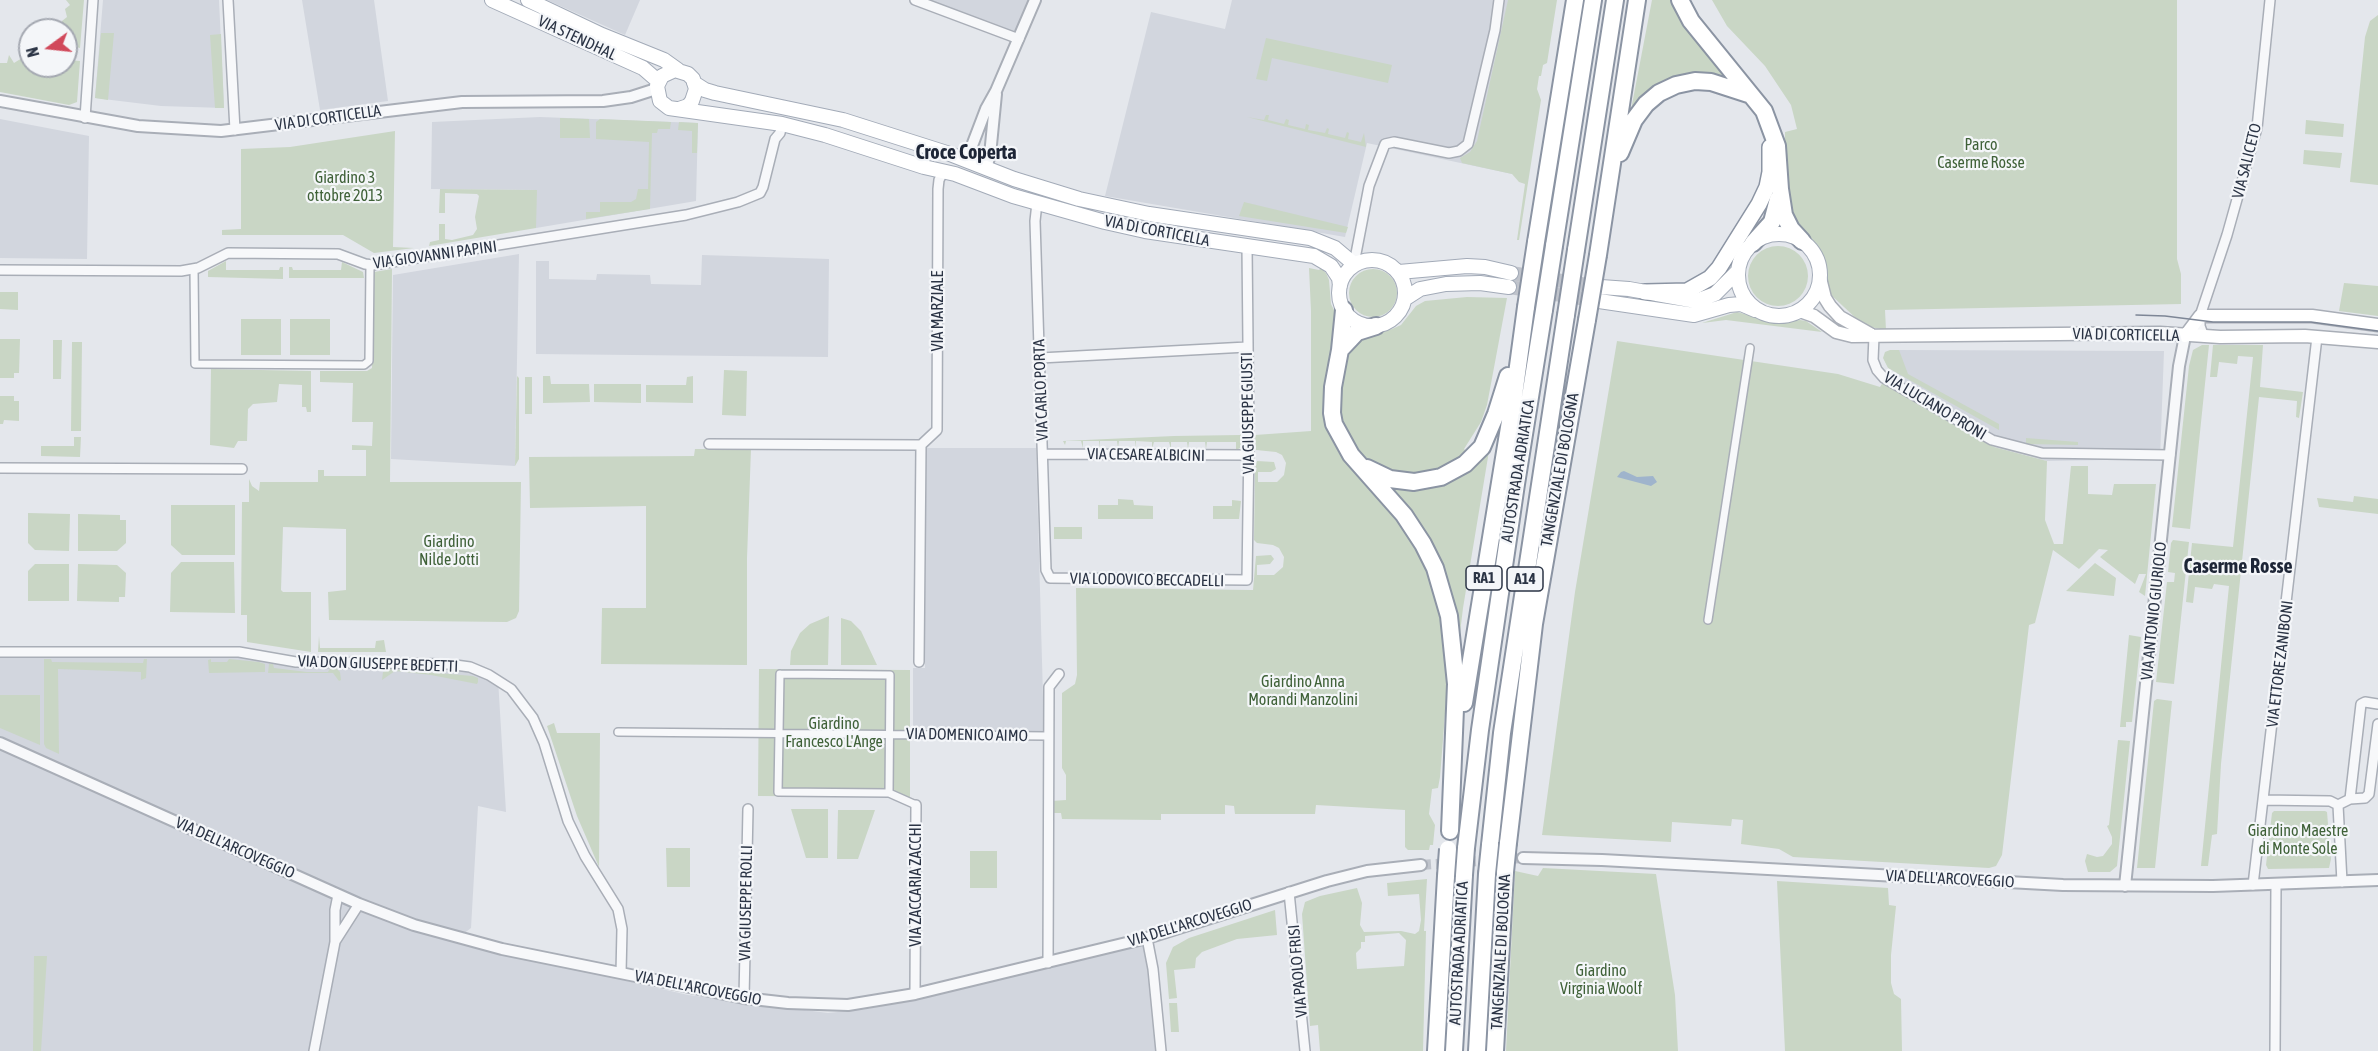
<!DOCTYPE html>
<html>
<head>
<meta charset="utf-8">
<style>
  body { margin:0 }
  #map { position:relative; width:2378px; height:1051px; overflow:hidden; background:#e4e7ec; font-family:"Asap Condensed",sans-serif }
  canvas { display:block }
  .north { position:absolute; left:18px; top:18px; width:60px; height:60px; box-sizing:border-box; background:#f4f6f9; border:2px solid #a4a8b1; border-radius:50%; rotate:255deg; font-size:16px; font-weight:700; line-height:24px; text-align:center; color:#2b3445 }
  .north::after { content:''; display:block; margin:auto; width:21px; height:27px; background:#d1495b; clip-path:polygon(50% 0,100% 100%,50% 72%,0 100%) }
</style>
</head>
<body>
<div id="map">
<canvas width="2378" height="1051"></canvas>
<div class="north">N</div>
</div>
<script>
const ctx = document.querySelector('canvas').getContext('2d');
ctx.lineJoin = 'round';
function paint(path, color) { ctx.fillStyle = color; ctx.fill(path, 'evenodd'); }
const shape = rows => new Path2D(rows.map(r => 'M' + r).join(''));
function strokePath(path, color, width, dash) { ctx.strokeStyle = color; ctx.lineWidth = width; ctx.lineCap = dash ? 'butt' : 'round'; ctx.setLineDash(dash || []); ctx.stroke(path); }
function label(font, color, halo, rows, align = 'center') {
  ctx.font = font + ' "Asap Condensed",sans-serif'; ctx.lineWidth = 4.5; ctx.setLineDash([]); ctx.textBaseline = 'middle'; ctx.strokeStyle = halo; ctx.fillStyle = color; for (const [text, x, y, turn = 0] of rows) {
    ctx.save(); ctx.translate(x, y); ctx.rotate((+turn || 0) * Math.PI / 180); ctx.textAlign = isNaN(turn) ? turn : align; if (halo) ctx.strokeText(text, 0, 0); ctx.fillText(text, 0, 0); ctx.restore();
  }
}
const built = shape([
  [103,0,219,0,224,108,161,106,95,98],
  [302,0,374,0,388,101,320,110],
  [547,0,640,0,625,35],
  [917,0,1030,0,1016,36],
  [1232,0,1539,0,1512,174,1367,143,1345,237,1105,196,1151,12,1225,29],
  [540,117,698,123,696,201,536,228,536,190,431,189,432,122],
  [0,119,89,136,87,259,0,258],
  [519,254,515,466,391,459,393,275],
  [702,255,829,259,828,357,536,354,536,261,549,261,549,279,596,280,597,274,650,275,651,284,701,285],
  [1899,350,2164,351,2160,459,2047,461,1994,447,1883,382,1897,374],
  [925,448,1036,448,1044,732,913,729,913,668,925,668],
  [0,652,231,652,296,662,437,663,498,679,506,812,478,806,471,928,454,941,688,995,828,1013,866,1009,922,998,1147,938,1161,1051,0,1051]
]);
const green = shape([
  [66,0,84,0,80,48,66,45,66,30,63,30,65,29,62,24,62,21,67,17,65,9,70,5],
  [1508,0,1557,0,1547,63,1543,65,1541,76,1539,76,1537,89,1541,100,1519,240,1517,240,1525,184,1519,182,1512,174,1462,163,1460,158,1470,152,1477,141],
  [1652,0,1675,0,1732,79,1702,78,1630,115],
  [1712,0,2177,0,2177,259,2181,274,2181,304,1885,310,1886,330,1870,327,1859,321,1830,294,1819,251,1811,240,1792,224,1785,186,1785,132,1797,129,1791,105,1765,66,1727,26],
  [2378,15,2378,185,2350,182,2365,37,2370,21],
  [101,33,114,33,108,100,95,98],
  [221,34,224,108,215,108,210,35],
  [1266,38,1392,65,1388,83,1272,58,1267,81,1256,79],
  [30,53,30,66,66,66,69,60,80,61,77,102,69,105,0,92,0,63,7,63,9,55,14,63],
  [1266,115,1269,115,1268,120,1284,124,1286,119,1289,120,1288,125,1305,129,1306,124,1309,125,1308,130,1325,133,1327,128,1329,129,1328,134,1345,138,1347,132,1349,133,1348,139,1361,142,1364,133,1366,147,1247,117,1264,120],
  [560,118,589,119,590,138,560,138],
  [600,119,671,122,670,129,658,129,657,133,652,133,650,209,586,219,586,212,600,212,600,202,631,202,636,199,638,189,648,189,649,142,596,139,596,122],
  [2306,120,2344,124,2343,137,2305,134],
  [679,122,698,123,697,153,692,153,692,131,678,130],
  [395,131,393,247,414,248,374,253,343,235,222,235,222,230,241,229,241,149,290,147],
  [2304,150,2342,153,2340,168,2303,164],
  [440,189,537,190,536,228,429,246,430,242,439,240,439,224,445,224,445,239,452,240,473,235,477,229,475,217,479,196,477,194,445,193,445,213,439,213],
  [1244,202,1348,227,1346,233,1239,216],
  '1748 276a30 30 0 1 1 60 0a30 30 0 1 1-60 0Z',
  [226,261,226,270,279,270,280,267,283,267,283,279,208,277,208,271],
  [342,262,363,272,364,278,289,278,289,267,292,267,293,270,341,270],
  [1309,268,1319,270,1321,268,1326,273,1329,280,1331,304,1336,314,1324,404,1331,438,1339,453,1392,511,1423,557,1442,613,1447,689,1440,777,1438,788,1432,789,1429,814,1435,825,1433,845,1430,845,1429,850,1408,850,1405,847,1405,810,1316,805,1315,814,1235,814,1234,806,1225,805,1225,814,1161,814,1161,820,1062,819,1061,813,1051,813,1051,801,1066,800,1066,775,1062,768,1062,693,1075,684,1077,675,1076,588,1253,590,1256,556,1271,555,1274,559,1270,564,1257,565,1257,575,1274,575,1283,567,1284,557,1279,548,1273,545,1257,543,1254,540,1255,470,1257,469,1255,466,1257,461,1274,462,1276,469,1271,472,1258,472,1258,482,1277,482,1284,475,1286,463,1282,455,1276,452,1256,450,1255,435,1311,431,1311,311],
  [392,269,390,482,521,482,519,611,516,618,507,622,329,620,328,592,346,590,346,529,283,527,281,590,283,592,311,592,311,652,247,642,247,615,241,615,242,502,249,502,249,479,252,486,259,491,260,482,318,482,318,470,324,470,324,476,366,476,366,450,352,450,352,445,372,446,373,422,352,422,353,383,320,382,320,371,367,371,372,368,374,272],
  '1349 293a24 24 0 1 1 48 0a24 24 0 1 1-48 0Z',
  [2344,283,2378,286,2378,316,2339,311],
  [0,292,18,292,18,310,0,309],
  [1467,297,1507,298,1487,405,1481,422,1464,449,1466,451,1453,463,1428,474,1399,474,1369,461,1356,449,1343,425,1339,407,1342,380,1349,352,1366,334,1392,329,1401,325,1416,306,1425,301],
  [1737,312,1778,323,1800,320,1806,321,1822,332,1726,320,1702,323],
  [241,319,281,319,281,355,241,355],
  [290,319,330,319,330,355,290,355],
  [0,339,20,339,19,373,14,373,14,378,0,378],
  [53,340,62,340,61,379,53,379],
  [1617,341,1838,374,1880,387,1883,382,1994,447,2047,461,2045,520,2054,544,2063,544,2071,466,2088,466,2088,494,2112,495,2114,484,2156,484,2145,596,2139,592,2146,574,2139,574,2135,584,2100,557,2108,550,2099,549,2079,569,2053,550,2035,623,2029,625,2002,855,1996,866,1989,868,1793,857,1779,849,1741,844,1743,820,1732,819,1731,826,1672,822,1671,842,1542,835,1575,592],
  [72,342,82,342,81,431,71,431],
  [2202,345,2209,345,2190,529,2172,527,2189,366,2193,350],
  [2213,345,2263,345,2260,387,2303,392,2299,418,2296,417,2297,401,2259,397,2221,764,2217,834,2212,835,2208,866,2201,866,2229,586,2214,584,2212,589,2195,587,2193,603,2186,602,2192,543,2233,547,2253,357,2238,356,2237,364,2219,362,2217,377,2210,377],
  [1890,350,1899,350,1908,374,1999,424,1999,430,1888,368,1883,358,1885,352],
  [211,369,311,371,311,412,307,412,306,407,302,407,302,385,279,384,277,402,253,404,248,409,247,441,238,441,234,448,210,445],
  [724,370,747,371,746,416,722,415],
  [517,376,519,378,519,459,515,466],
  [543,376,550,376,551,384,589,384,590,402,543,403],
  [693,376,693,403,646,402,646,385,686,385,687,377],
  [525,377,532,377,532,414,525,414],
  [594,384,641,384,641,403,594,402],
  [0,396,14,396,14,401,19,401,19,421,4,420,3,424,0,424],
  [1241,433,1243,435,1244,446,1236,450,1236,442,1207,442,1206,449,1205,442,1189,442,1188,449,1187,442,1171,442,1171,449,1169,442,1154,442,1152,449,1152,442,1136,441,1135,448,1135,441,1119,441,1118,448,1117,441,1100,441,1100,448,1099,441,1083,441,1083,448,1081,441,1066,441,1065,445,1063,441,1174,436,1240,435],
  [74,437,81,437,80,457,41,456,41,446,74,446],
  [2026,438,2078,442,2078,445,2026,444],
  [695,449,751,449,747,558,747,665,601,664,602,608,646,608,646,506,530,508,529,457,694,456],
  [1489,451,1463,608,1460,633,1457,632,1387,483,1396,485],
  [2354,496,2378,499,2378,514,2319,507,2317,498,2353,502],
  [1118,499,1133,500,1134,505,1153,506,1153,519,1098,519,1098,505,1118,505],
  [1232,500,1241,501,1239,519,1213,519,1213,506,1232,506],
  [171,505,235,505,235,555,182,555,171,545],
  [28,513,70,514,69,551,35,550,28,543],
  [78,514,120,515,120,520,126,520,126,543,117,551,78,551],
  [1054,527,1082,527,1082,539,1054,539],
  [2173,540,2189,542,2174,684,2156,682,2167,582,2174,582,2175,573,2168,572,2171,543],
  [181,562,234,562,235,613,170,612,171,573],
  [2095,563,2116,578,2114,596,2066,591],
  [35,564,69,564,69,601,28,601,28,571],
  [78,564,117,565,126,573,125,597,119,597,119,602,77,601],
  [829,616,828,665,790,665,791,651,800,633,810,624],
  [841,618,851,621,861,631,877,665,841,665],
  [2129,635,2141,637,2132,722,2126,722,2126,727,2120,727],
  [319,636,320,648,375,648,376,641,384,640,386,652,318,652],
  [44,659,51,659,52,662,143,663,144,659,147,659,146,678,141,680,141,672,58,669,59,754,46,748,44,744],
  [211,659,211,662,227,662,229,659,259,662,265,664,265,672,209,673,208,660],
  [269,664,273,664,274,668,307,672,328,672,330,668,336,668,340,672,341,680,339,681,333,673,268,673],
  [391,669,473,676,478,678,478,682,477,684,431,675,395,671,382,680,383,672],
  [759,669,910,670,910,797,758,796],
  [0,695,40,695,40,745,0,728],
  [2157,699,2172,701,2155,868,2137,868,2154,701],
  [554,723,557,733,600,733,599,867,577,816,547,726],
  [2118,740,2130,741,2117,866,2110,872,2088,872,2085,861,2087,854,2097,857,2103,856,2112,844,2112,837,2107,826,2109,825],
  [791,809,828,809,828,858,806,858],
  [838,810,875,810,858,859,837,859],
  [2274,811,2325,811,2327,812,2331,859,2329,868,2268,869,2266,865,2272,813],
  [666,848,690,848,690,887,667,887],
  [970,851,997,851,997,888,970,888],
  [1543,868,1656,874,1675,995,1678,1051,1506,1051,1515,871,1538,876],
  [1427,879,1424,931,1426,931,1423,1051,1320,1051,1318,1025,1310,1026,1302,914,1305,902,1320,896,1357,888,1362,903,1360,925,1364,932,1401,931,1415,934,1419,931,1421,920,1419,894,1388,896,1387,883],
  [1399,933,1406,940,1404,966,1357,969,1356,953,1361,948,1361,942,1365,942,1365,936],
  [1777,881,1888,888,1889,905,1896,906,1891,955,1891,983,1894,994,1901,999,1902,1051,1785,1051],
  [1275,910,1277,935,1237,939,1202,952,1196,958,1195,968,1174,970,1177,998,1169,999,1166,963,1173,947,1189,938],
  [34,956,47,956,41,1051,33,1051],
  [1169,1003,1177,1003,1179,1032,1171,1032]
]);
const water = shape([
  [1624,471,1637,477,1653,476,1657,482,1651,486,1617,477,1621,472]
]);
const tertiaryTunnel = shape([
  [1421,865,1523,858]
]);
const primaryTunnel = shape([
  [1511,273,1601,287],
  [1509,287,1599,301]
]);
const pedestrian = shape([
  [194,269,195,364,364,365,369,361,370,265],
  [1708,620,1750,348],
  [780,674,890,675,889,793,778,792,780,674],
  [618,732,1047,736],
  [889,793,916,805]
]);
const minor = shape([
  [228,0,235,130],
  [915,0,1019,39],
  [85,118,93,0],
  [1037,203,1035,221,1046,570,1050,578,1247,580,1249,441,1247,247],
  [1354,264,1369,186,1385,144,1394,142,1449,153,1459,151,1468,144,1495,30,1499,0],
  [0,270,181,271,198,268,228,253,338,254,365,264,373,265,686,215,738,202,760,193,763,187,775,139,780,133,782,124],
  [1874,336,1873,360,1877,370,1884,378,1992,440,2042,453,2170,455],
  [2204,337,2200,326,2200,316,2227,235,2257,128,2270,0],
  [1040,358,1247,347],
  [709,444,921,445,937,430,938,189,939,180,943,172],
  [1044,454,1249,455],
  [0,468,242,469],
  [0,652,239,652,296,662,448,664,470,667,489,675,511,689,533,718,544,743,568,821,585,856,618,909,622,929,621,973],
  [919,662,921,445],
  [2350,799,2361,704,2365,702,2378,704],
  [2263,800,2330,801,2338,805],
  [2338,805,2350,799,2365,798,2369,794,2378,724],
  [2338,805,2342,882],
  [2253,885,2317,337],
  [1289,892,1305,1051],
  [1147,938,1153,969,1161,1051],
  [336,940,359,904],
  [1048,963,1049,687,1059,674],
  [915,994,916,805],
  [744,998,748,809],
  [314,1051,335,942,335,910,338,895],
  [2275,1051,2276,884]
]);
const tertiary = shape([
  [0,101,138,126,221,131,462,102,603,101,631,97,656,89],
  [962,158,970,151,986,109,996,91,1035,0],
  [986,168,990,155,996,94],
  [0,743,359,904,414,925,502,949,744,998,788,1003,848,1005,915,994,1147,938,1327,881,1367,871,1421,865],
  [1523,858,1602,860,2063,885,2213,886,2378,880],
  [2125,886,2179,366,2185,336]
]);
const secondary = shape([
  [1820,278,1825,298,1830,306,1840,317,1870,334],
  [1800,311,1814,316,1836,332,1852,336,2160,333,2220,337,2305,336,2378,342],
  [2185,336,2200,316,2312,316,2378,325]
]);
const primary = shape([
  [492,0,643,68,658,81],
  [528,0,602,35,664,60,678,70],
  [694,83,705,90,715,93,843,120,950,154,1014,179,1079,199,1149,214,1310,238,1335,248,1354,264],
  [679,109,688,106,692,101,696,89,693,79,688,74,675,70,662,76,657,86,660,101,669,108,782,124,825,135,924,167,955,174,1013,196,1105,222,1145,231,1314,256,1331,266,1339,278,1340,286],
  '1738 275a41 41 0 1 1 82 0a41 41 0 1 1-82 0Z',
  '1339 293a33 33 0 1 1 66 0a33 33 0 1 1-66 0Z',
  [1399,272,1467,266,1485,267,1511,273],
  [1601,287,1629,289,1696,301,1715,294,1738,271],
  [1406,298,1420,289,1446,284,1480,283,1509,287],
  [1599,301,1694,315,1729,305,1741,304,1755,310]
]);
const trunk = shape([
  [1645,292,1687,291,1710,278,1719,268,1759,204,1767,187,1770,172,1770,147]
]);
const motorway = shape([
  [1680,0,1691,21,1764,111,1777,146,1780,189,1784,215,1791,229,1802,241],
  [1620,153,1634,120,1646,104,1659,93,1676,85,1695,81,1711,82,1748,94],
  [1536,242,1575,0],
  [1753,243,1772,222,1778,199],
  [1554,246,1593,0],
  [1576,250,1615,0],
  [1598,255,1637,0],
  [1344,310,1340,350,1333,387,1332,413,1334,424,1351,455,1404,515,1423,544,1435,568,1449,616,1456,684,1450,831],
  [1340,350,1357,332,1376,326],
  [1367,468,1390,479,1414,482,1441,477,1465,464,1482,447,1496,414,1508,376],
  [1464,703,1513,403,1526,307],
  [1508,843,1534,624,1587,320],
  [1490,845,1502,733,1566,315],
  [1466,848,1480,730,1516,484,1544,310],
  [1436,1051,1446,876],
  [1454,1051,1464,875],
  [1477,1051,1487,874],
  [1495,1051,1505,872]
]);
const tram = shape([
  [2136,315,2165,316,2213,322,2311,322,2378,331]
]);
const motorwayBridge = shape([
  [1526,307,1536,242],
  [1544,310,1554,246],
  [1566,315,1576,250],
  [1587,320,1598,255],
  [1505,872,1508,843],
  [1487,874,1490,845],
  [1464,875,1466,848],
  [1446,876,1448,849]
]);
const shields = [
  [1484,578,36],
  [1525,579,36]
];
const shieldNames = [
  ["RA1",1484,578],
  ["A14",1525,579]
];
const streetNames = [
  ["VIA STENDHAL",577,38,25],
  ["VIA DI CORTICELLA",328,118,-8],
  ["VIA SALICETO",2247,161,-76],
  ["VIA DI CORTICELLA",1157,231,11],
  ["VIA GIOVANNI PAPINI",435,255,-8],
  ["VIA MARZIALE",938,311,-90],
  ["VIA DI CORTICELLA",2126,335,1],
  ["VIA CARLO PORTA",1041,390,-92],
  ["VIA LUCIANO PRONI",1935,406,31],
  ["VIA GIUSEPPE GIUSTI",1248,413,-91],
  ["VIA CESARE ALBICINI",1146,455,1],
  ["TANGENZIALE DI BOLOGNA",1560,470,-80],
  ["AUTOSTRADA ADRIATICA",1518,471,-81],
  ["VIA LODOVICO BECCADELLI",1147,580,1],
  ["VIA ANTONIO GIURIOLO",2154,611,-84],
  ["VIA DON GIUSEPPE BEDETTI",378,664,2],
  ["VIA ETTORE ZANIBONI",2280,664,-83],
  ["VIA DOMENICO AIMO",967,735,1],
  ["VIA DELL'ARCOVEGGIO",235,848,24],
  ["VIA DELL'ARCOVEGGIO",1950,879,3],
  ["VIA ZACCARIA ZACCHI",916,885,-90],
  ["VIA GIUSEPPE ROLLI",746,903,-89],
  ["VIA DELL'ARCOVEGGIO",1190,923,-17],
  ["TANGENZIALE DI BOLOGNA",1501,952,-87],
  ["AUTOSTRADA ADRIATICA",1459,953,-87],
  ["VIA PAOLO FRISI",1298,971,-95],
  ["VIA DELL'ARCOVEGGIO",698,988,11]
];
const parkNames = [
  ["Parco",1981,145],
  ["Caserme Rosse",1981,163],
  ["Giardino 3",345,178],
  ["ottobre 2013",345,196],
  ["Giardino",449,542],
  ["Nilde Jotti",449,560],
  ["Giardino Anna",1303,682],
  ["Morandi Manzolini",1303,700],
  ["Giardino",834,724],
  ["Francesco L'Ange",834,742],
  ["Giardino Maestre",2298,831],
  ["di Monte Sole",2298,849],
  ["Giardino",1601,971],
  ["Virginia Woolf",1601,989]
];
const quarterNames = [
  ["Croce Coperta",966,153],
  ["Caserme Rosse",2238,567]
];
paint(built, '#d2d6de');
paint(green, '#c9d6c5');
paint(water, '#9fb4cc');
strokePath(tertiaryTunnel, '#bfc3cb', 10, [10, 5]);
strokePath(primaryTunnel, '#bfc3cb', 14, [14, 7]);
strokePath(pedestrian, '#a9aeb7', 10);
strokePath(minor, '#a9aeb7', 12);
strokePath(tertiary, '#a9aeb7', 14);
strokePath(secondary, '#a9aeb7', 15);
strokePath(primary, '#a3abb8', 16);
strokePath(trunk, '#8b94a3', 18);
strokePath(motorway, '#8b94a3', 20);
strokePath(pedestrian, '#f7f8fa', 7);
strokePath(minor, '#f7f8fa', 9);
strokePath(tertiary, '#f7f8fa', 10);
strokePath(secondary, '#fff', 12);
strokePath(primary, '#fff', 14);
strokePath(trunk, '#fff', 15);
strokePath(motorway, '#fff', 16);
strokePath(tram, '#7d8696', 1.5);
strokePath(motorwayBridge, '#8b94a3', 20, []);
strokePath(motorwayBridge, '#fff', 16);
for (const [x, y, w] of shields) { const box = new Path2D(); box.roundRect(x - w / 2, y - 12, w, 24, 4.5); ctx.fillStyle = '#f4f6f9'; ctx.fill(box); strokePath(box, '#2b3445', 1.5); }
label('bold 15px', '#2b3445', null, shieldNames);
label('16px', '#2b3445', '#f4f6f9', streetNames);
label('16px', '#3f6138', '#f4f6f9', parkNames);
label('bold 20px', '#1d2536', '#f4f6f9', quarterNames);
</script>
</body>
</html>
